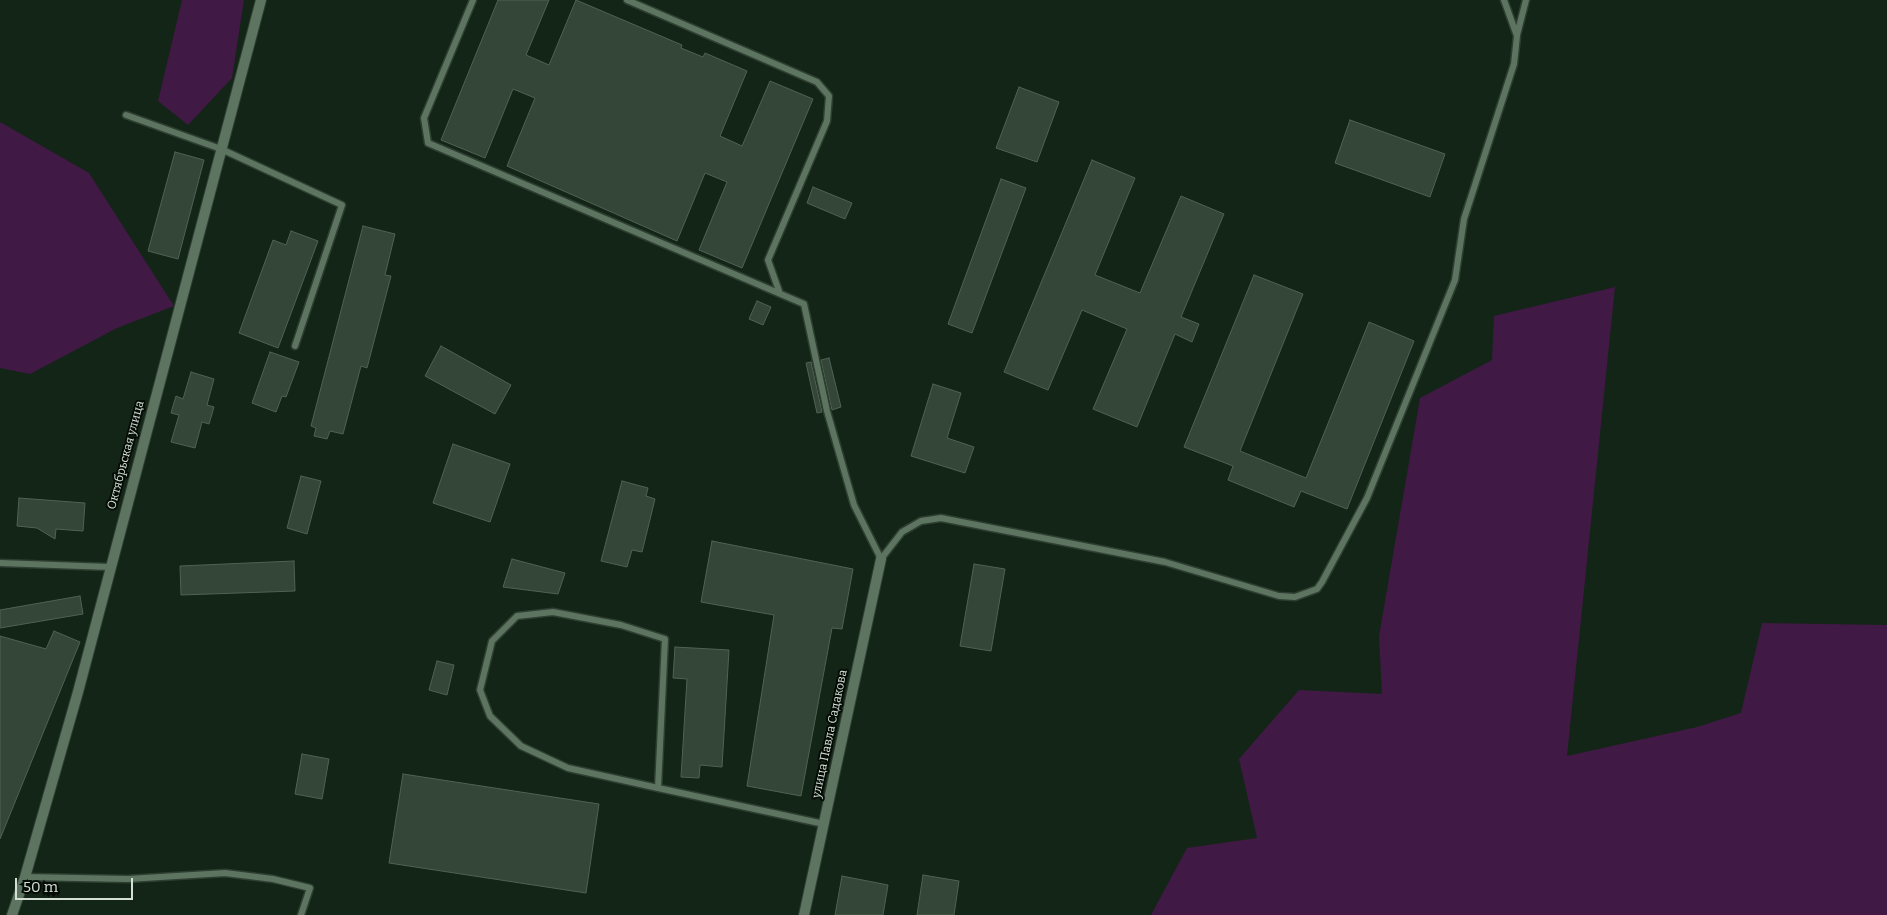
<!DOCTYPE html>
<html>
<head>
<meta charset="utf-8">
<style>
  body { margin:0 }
  #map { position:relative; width:1887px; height:915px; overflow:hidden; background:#132517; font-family:Bitter,serif }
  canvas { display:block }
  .scale { position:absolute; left:15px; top:878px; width:118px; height:22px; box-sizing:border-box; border:2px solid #d4e0d6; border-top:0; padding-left:6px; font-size:15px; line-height:18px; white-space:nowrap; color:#d4e0d6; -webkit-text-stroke:4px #050c06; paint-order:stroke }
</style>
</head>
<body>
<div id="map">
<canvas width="1887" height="915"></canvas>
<div class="scale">50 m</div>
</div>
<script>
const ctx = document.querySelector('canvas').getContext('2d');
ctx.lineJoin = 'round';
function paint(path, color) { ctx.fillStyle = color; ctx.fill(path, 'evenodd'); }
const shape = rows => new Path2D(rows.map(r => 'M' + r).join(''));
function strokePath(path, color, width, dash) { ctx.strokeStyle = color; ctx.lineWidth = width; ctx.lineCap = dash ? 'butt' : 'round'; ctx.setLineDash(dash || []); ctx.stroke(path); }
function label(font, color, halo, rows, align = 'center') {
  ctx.font = font + ' Bitter,serif'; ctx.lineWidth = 4; ctx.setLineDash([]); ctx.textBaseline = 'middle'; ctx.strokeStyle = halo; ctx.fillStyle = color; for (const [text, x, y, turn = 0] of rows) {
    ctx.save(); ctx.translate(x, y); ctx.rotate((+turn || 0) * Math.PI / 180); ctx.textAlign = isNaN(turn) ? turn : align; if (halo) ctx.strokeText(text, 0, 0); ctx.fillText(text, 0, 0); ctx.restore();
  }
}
const green = shape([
  [182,0,244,0,232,78,188,125,158,101],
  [0,122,89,173,174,306,117,328,30,374,0,368],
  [1615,287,1567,756,1697,727,1741,713,1762,623,1887,625,1887,915,1151,915,1187,848,1257,838,1239,759,1299,690,1382,694,1379,636,1420,398,1492,360,1494,316]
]);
const building = shape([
  [498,0,549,0,526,55,549,65,576,0,682,45,681,48,703,57,705,53,747,71,720,136,742,146,770,81,813,99,742,268,699,250,727,182,705,173,677,241,507,166,535,98,513,89,485,158,441,140,498,0],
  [1019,87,1059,102,1037,162,996,148,1019,87],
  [1350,120,1445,154,1430,197,1335,163,1350,120],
  [175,152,204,160,178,259,148,251,175,152],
  [1092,160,1135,178,1095,275,1140,293,1181,196,1224,214,1181,317,1199,324,1192,342,1175,334,1137,427,1093,409,1127,329,1082,310,1048,390,1004,372,1092,160],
  [1001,179,1026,188,972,333,948,324,1001,179],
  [813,187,852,203,845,219,807,203,813,187],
  [363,226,395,234,385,275,391,276,367,368,361,366,343,434,330,431,327,439,314,436,316,428,311,426,363,226],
  [291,231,318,241,278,348,239,333,273,240,286,245,291,231],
  [1254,275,1303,294,1240,451,1306,478,1369,322,1414,341,1347,509,1301,491,1294,507,1228,480,1233,466,1184,447,1254,275],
  [757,301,771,307,763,325,749,319,757,301],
  [441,346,511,385,495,414,425,376,441,346],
  [270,352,299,362,286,397,282,396,276,412,252,403,270,352],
  [829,358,841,407,832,410,821,360,829,358],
  [811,362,822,412,817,413,806,363,811,362],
  [191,372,214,379,207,405,214,407,209,424,202,422,195,448,171,442,179,415,171,413,176,396,183,399,191,372],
  [933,384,961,393,947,438,974,447,965,473,911,456,933,384],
  [453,444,510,464,490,522,433,503,453,444],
  [301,476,321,481,307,534,287,528,301,476],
  [622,481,648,488,646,496,655,499,642,552,632,550,627,567,601,561,622,481],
  [19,498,85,503,83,531,56,529,55,539,37,528,17,526,19,498],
  [712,541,853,569,842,629,832,628,801,796,747,786,774,615,701,602,712,541],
  [512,559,565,573,558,594,503,587,512,559],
  [294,561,295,591,181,595,180,566,294,561],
  [974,564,1005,569,991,651,960,646,974,564],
  [80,596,83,614,0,628,0,610,80,596],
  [54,631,80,642,0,839,0,636,46,649,54,631],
  [675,647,729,650,722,767,700,765,699,778,681,777,687,679,673,678,675,647],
  [437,661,454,665,447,695,429,690,437,661],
  [302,754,329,759,322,799,295,794,302,754],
  [403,774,599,804,586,893,389,863,403,774],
  [923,875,959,881,954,915,917,915,923,875],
  [842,876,888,885,883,915,835,915,842,876]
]);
const service = shape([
  [473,0,424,118,428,143,804,304,827,411,854,505,881,559,902,532,921,521,941,518,1165,562,1279,596,1295,597,1317,589,1322,582,1367,498,1455,280,1464,219,1514,64,1517,36,1504,0],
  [627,0,817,82,829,96,827,121,768,260,779,291],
  [1517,35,1526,0],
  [126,115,221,149,342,205,295,346],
  [0,563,109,567],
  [658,788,665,639,621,625,553,612,517,616,492,641,480,690,490,716,521,746,568,768,658,788,824,824],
  [25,877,128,879,225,873,273,879,310,888,301,915]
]);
const minor = shape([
  [12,915,25,877,78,692,261,0],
  [804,915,881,559]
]);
const streetNames = [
  ["Октябрьская улица",126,455,-75],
  ["улица Павла Садакова",830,734,-78]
];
paint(green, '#401945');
paint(building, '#334637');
strokePath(building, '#4f6353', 1);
strokePath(service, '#2e3f32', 9);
strokePath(minor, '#2e3f32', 12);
strokePath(service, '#5c7460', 6);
strokePath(minor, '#5c7460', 10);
label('12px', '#d4e0d6', '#050c06', streetNames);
</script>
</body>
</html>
